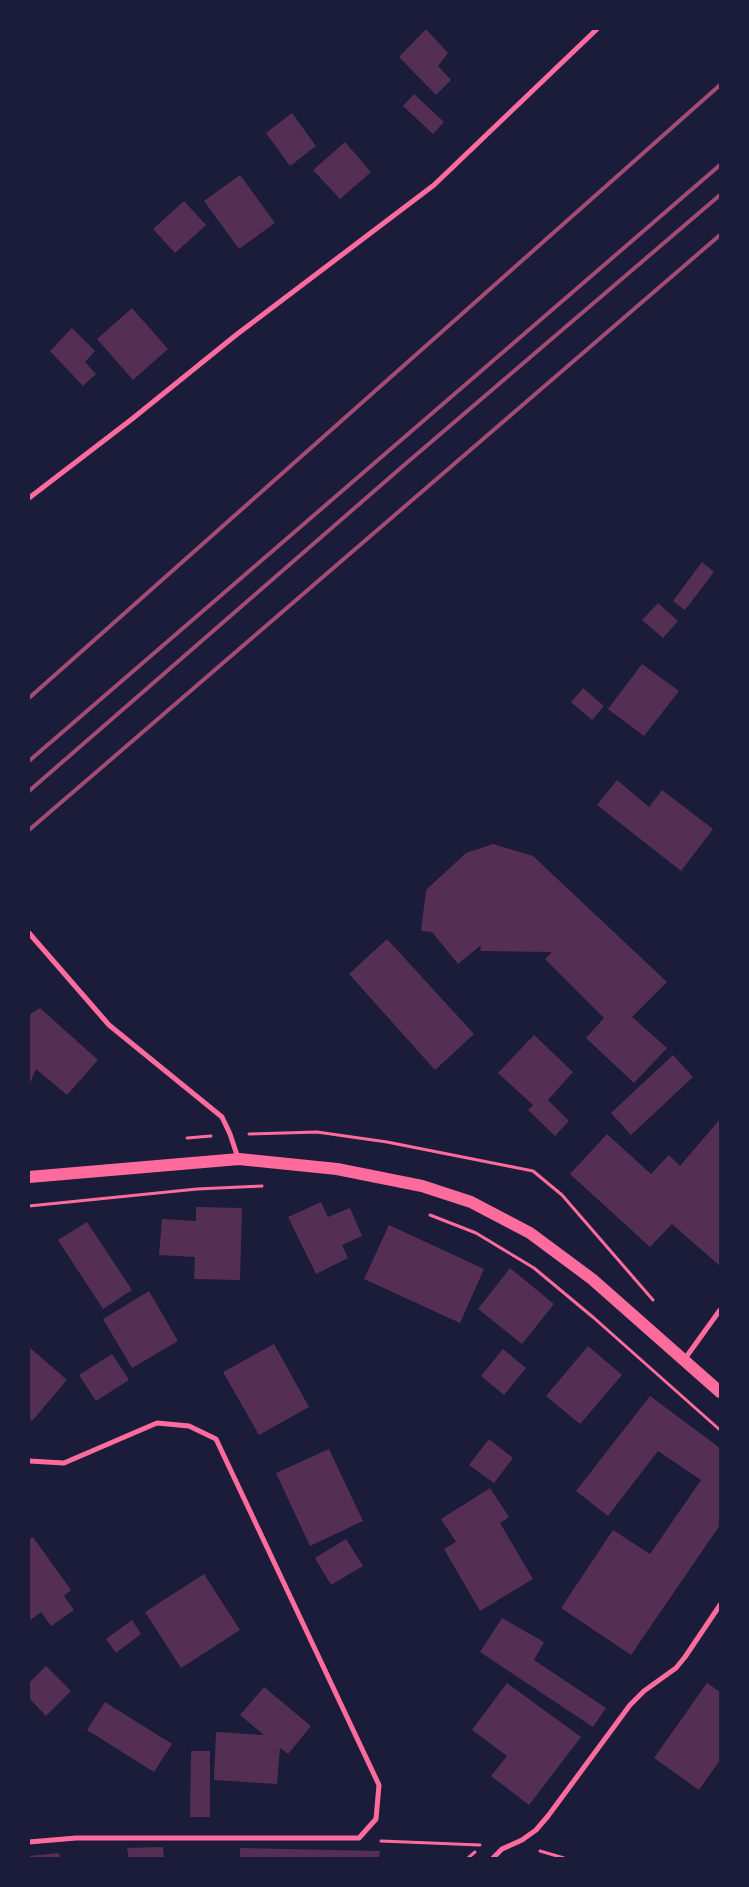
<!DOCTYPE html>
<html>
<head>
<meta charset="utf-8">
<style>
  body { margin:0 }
  #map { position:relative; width:749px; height:1887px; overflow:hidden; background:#1b1b3a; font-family:Signika,sans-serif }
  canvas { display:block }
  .frame { position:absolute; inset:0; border:30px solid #1b1b3a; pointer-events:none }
</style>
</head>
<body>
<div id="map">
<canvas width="749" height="1887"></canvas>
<div class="frame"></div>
</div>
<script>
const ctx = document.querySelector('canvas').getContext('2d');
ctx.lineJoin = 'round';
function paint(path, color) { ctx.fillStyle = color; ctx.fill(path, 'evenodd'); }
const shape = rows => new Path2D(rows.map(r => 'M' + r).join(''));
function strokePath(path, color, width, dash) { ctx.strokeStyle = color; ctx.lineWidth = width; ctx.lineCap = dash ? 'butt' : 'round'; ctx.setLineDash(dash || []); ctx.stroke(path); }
const building = shape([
  [426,29,448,53,438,66,451,80,436,95,399,57],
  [414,94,444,122,433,134,403,106],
  [292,113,316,146,290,166,266,133],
  [345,142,371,172,340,199,313,170],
  [240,175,275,223,239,249,204,201],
  [184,201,206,225,175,253,153,229],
  [132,308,168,349,133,380,97,339],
  [72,328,95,351,85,362,96,374,83,386,50,351],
  [702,562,714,572,685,610,673,601],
  [658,603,678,621,663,638,642,620],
  [642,664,679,691,644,736,608,709],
  [583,688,604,706,592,720,571,702],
  [617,780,649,807,662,790,713,829,681,871,597,805],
  [493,844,533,856,667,982,632,1017,667,1048,634,1083,586,1038,604,1018,545,959,552,952,480,951,481,945,458,964,432,932,421,931,426,890,466,853],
  [387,939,474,1034,435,1070,349,974],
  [40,1008,98,1060,67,1095,36,1069,29,1085,29,1015],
  [534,1035,573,1072,548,1100,569,1121,555,1136,528,1110,533,1105,498,1073],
  [673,1055,693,1077,631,1135,611,1113],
  [720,1119,720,1266,672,1224,650,1247,570,1174,607,1134,651,1174,669,1155,680,1166],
  [321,1202,328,1217,350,1208,362,1236,342,1245,348,1258,316,1274,288,1217],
  [196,1207,242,1208,240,1280,194,1279,195,1257,159,1255,162,1219,196,1221],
  [87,1222,132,1290,103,1309,58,1240],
  [389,1225,484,1269,460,1323,364,1279],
  [510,1268,554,1304,522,1344,478,1309],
  [149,1291,178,1341,132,1368,103,1319],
  [274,1344,309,1407,259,1435,223,1372],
  [588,1346,622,1375,580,1424,546,1396],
  [29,1347,67,1380,32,1421,29,1418],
  [503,1349,526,1368,504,1395,481,1376],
  [112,1354,129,1380,96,1401,79,1375],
  [650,1396,720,1448,720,1525,631,1655,561,1608,613,1530,650,1554,701,1480,658,1451,608,1516,576,1491],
  [489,1439,513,1458,494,1483,469,1465],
  [329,1449,363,1521,310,1546,276,1473],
  [490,1488,509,1517,500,1523,533,1579,480,1611,444,1549,456,1542,441,1519],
  [33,1537,71,1590,64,1596,74,1610,51,1626,41,1612,29,1621,29,1539],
  [346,1539,363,1566,331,1585,315,1558],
  [204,1574,240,1630,181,1668,145,1612],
  [502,1618,544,1642,534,1660,606,1708,593,1727,480,1652],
  [132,1620,141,1634,116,1653,106,1639],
  [46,1666,71,1691,46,1716,29,1698,29,1683],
  [507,1683,581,1737,529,1805,491,1776,507,1756,472,1730],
  [707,1683,720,1692,720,1760,699,1790,654,1758],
  [264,1687,311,1726,288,1754,280,1748,277,1784,214,1780,216,1732,264,1735,240,1715],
  [105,1702,172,1744,154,1772,87,1730],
  [191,1751,210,1751,210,1817,190,1817],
  [163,1847,164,1858,129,1858,127,1848],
  [240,1848,380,1851,379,1858,240,1858],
  [59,1853,60,1858,29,1858,29,1856]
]);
const path = shape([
  [249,1134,317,1132,387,1142,533,1171,562,1195,653,1300],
  [187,1138,211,1136],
  [29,1206,197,1189,262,1186],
  [430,1215,476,1233,534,1268,594,1318,720,1430],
  [381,1841,480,1845],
  [540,1851,564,1858],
  [468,1858,475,1852]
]);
const minor = shape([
  [29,498,132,419,236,335,434,185,597,29],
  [29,933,109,1025,222,1117,230,1134,238,1158],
  [684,1360,720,1310],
  [29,1461,64,1463,157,1423,189,1426,216,1439,379,1785,376,1819,359,1838,76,1838,29,1842],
  [493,1858,502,1849,522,1840,536,1830,548,1816,630,1705,644,1691,676,1668,685,1657,720,1605]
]);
const primary = shape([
  [29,1177,239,1159,337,1169,422,1186,471,1202,530,1233,592,1279,720,1392]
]);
const rail = shape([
  [29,698,720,85],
  [29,761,720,165],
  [29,791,403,466,720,195],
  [29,830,720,235]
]);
paint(building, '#542f53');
strokePath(path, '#ff6b9d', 3);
strokePath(minor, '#ff6b9d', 5);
strokePath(primary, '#ff6b9d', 12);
strokePath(rail, '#a44b75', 4);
</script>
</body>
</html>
